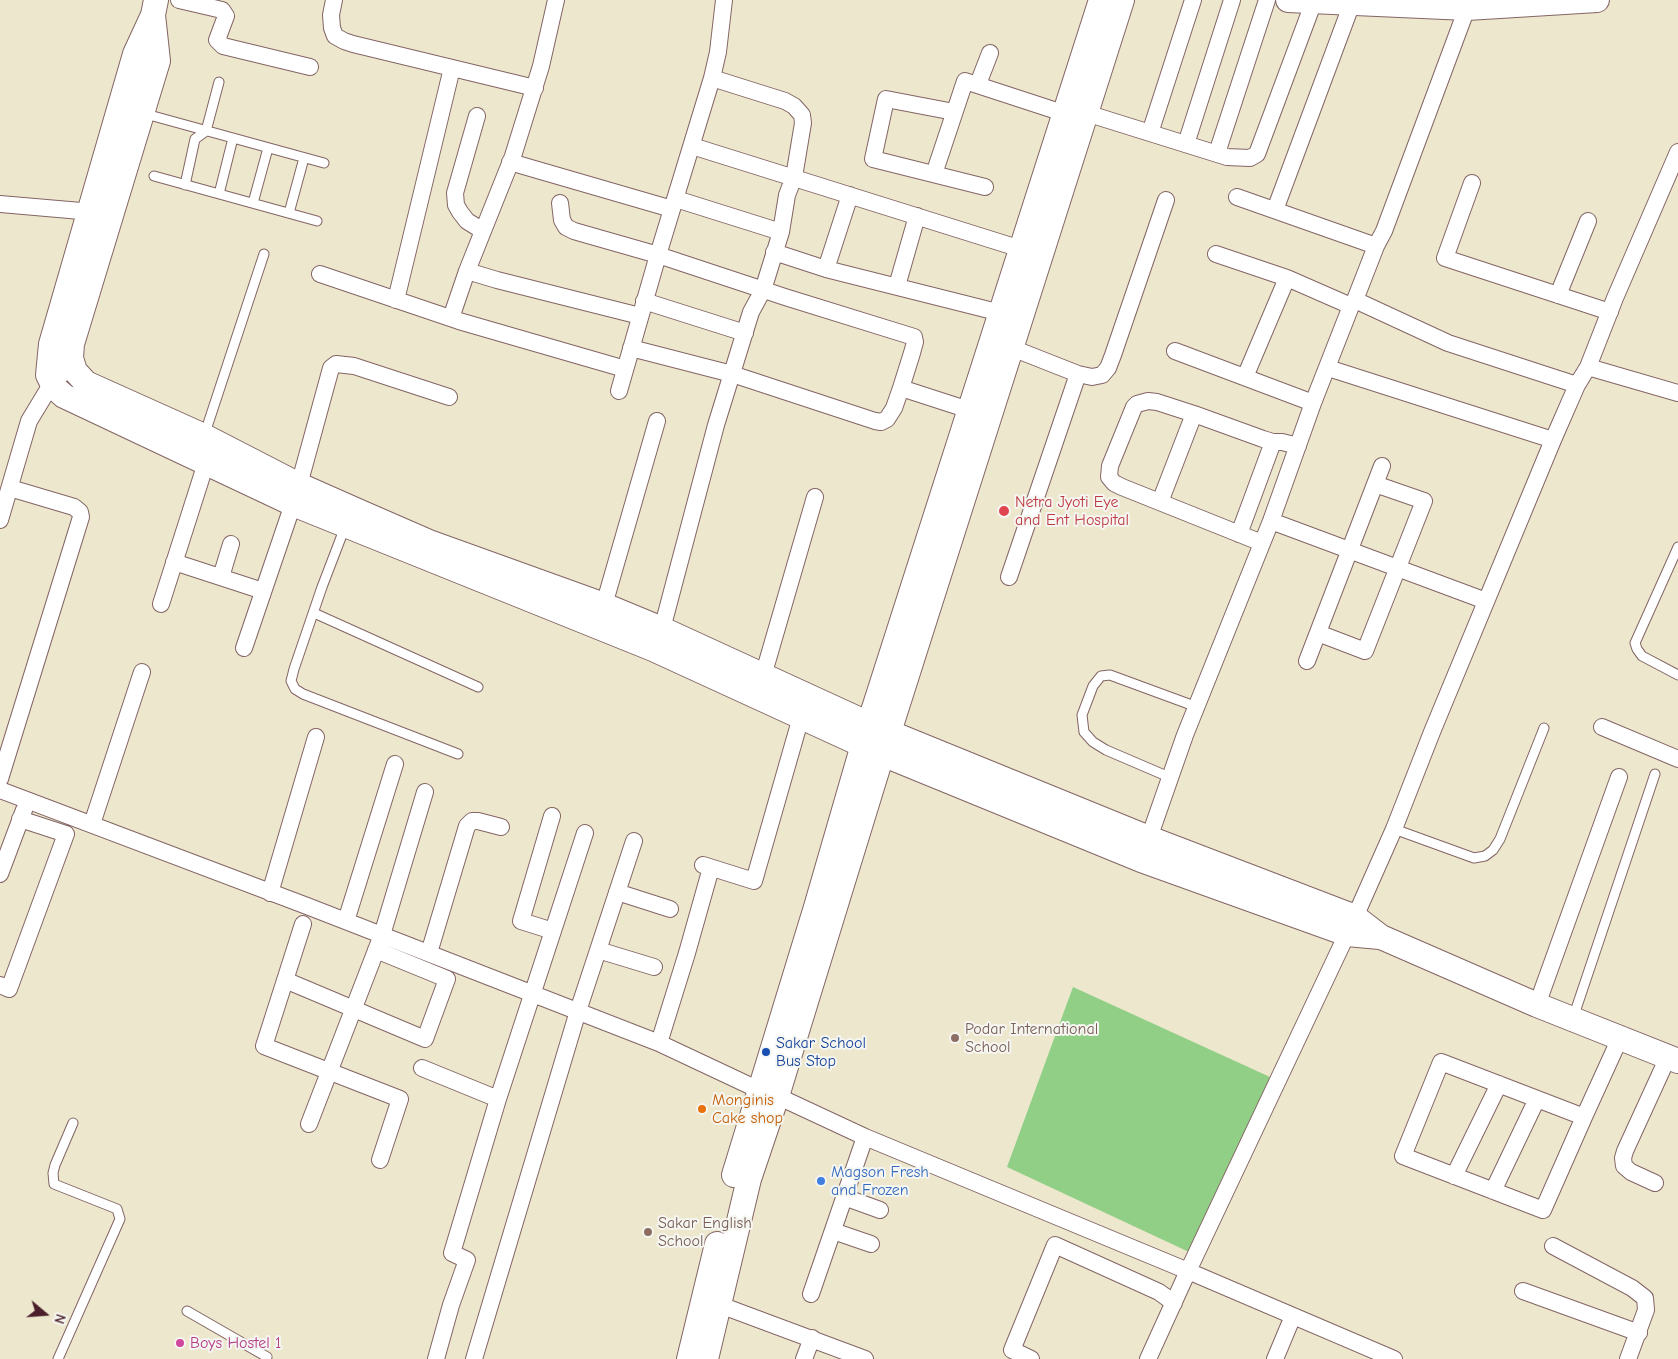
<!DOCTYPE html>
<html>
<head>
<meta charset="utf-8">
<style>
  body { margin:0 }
  #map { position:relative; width:1678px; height:1359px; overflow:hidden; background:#ede7ce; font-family:"Comic Neue",sans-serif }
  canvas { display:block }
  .north { position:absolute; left:20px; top:1289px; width:50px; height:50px; -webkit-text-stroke:4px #f6f6f2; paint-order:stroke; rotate:108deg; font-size:14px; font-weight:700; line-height:20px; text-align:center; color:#4a1f2b }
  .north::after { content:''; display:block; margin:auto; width:18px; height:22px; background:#4a1f2b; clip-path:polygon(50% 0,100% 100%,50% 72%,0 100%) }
</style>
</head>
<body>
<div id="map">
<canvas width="1678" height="1359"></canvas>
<div class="north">N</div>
</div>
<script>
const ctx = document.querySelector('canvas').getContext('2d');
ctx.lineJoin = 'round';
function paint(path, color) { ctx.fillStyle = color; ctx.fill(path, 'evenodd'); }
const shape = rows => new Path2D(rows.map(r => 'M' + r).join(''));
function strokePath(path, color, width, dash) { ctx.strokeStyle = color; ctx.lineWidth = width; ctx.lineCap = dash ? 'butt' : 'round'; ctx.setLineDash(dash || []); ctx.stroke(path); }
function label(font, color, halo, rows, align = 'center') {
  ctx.font = font + ' "Comic Neue",sans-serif'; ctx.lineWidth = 4; ctx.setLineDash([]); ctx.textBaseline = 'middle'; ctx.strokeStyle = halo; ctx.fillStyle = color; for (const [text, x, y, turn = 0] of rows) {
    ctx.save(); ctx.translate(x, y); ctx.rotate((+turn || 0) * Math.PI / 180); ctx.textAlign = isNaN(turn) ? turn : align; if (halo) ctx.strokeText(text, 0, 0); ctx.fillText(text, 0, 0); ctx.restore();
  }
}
const green = shape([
  [1073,987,1270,1077,1189,1252,1007,1167]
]);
const lane = shape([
  [142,113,324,163],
  [154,176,317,221],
  [185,185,195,139,206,131,219,82],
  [219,194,233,138],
  [253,203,268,148],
  [289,213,304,158],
  [204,436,264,254],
  [345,527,322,587,294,669,291,681,295,689,303,694,458,754],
  [1678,547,1635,643,1637,649,1642,656,1678,675],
  [314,613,478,687],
  [1169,777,1106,750,1093,742,1084,732,1082,715,1093,686,1101,676,1110,675,1197,707],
  [1394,829,1474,858,1485,856,1493,850,1500,839,1544,728],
  [1573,1018,1655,774],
  [187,1311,267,1357,266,1359],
  [58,1359,120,1219,117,1209,54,1184,53,1173,55,1165,73,1123]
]);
const street = shape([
  [179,0,222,10,226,16,217,40,223,46,310,67],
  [334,0,331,15,332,28,335,36,344,41,353,44,535,88],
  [978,84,990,53],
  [954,112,886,99,873,159,985,187],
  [1086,113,1227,157,1250,158,1257,154,1314,1],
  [477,116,455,193,456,205,460,212,467,221,483,231],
  [1150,133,1193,0],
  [1186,144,1232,0],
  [692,146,1021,249],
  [1217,153,1267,0],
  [510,162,672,209],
  [934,174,965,81,1063,113],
  [1472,183,1445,258,1610,312],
  [1237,197,1376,246],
  [676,199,781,232],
  [560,203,562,220,566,227,574,231,658,255,785,297,914,337,915,342,912,353,901,388,969,410],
  [0,204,81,211,99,218],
  [1275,210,1352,3],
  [774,252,826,269,1001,313],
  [1216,254,1287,278,1351,306],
  [826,269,850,195],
  [467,271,497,280,640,316],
  [320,274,459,321,625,369],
  [897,286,917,216],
  [1558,295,1588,221],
  [396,300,452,68],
  [1355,300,1448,343,1577,385],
  [644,301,745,333],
  [451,318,467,271,513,156,541,66,556,0],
  [631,348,732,374,875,421,881,422,887,419,894,408,901,388],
  [1012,348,1078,374,1092,377,1102,375,1108,368,1113,355,1166,200],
  [1175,351,1313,403],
  [1588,367,1678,393],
  [1328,368,1553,440],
  [1245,377,1287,278],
  [619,391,658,255,712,78,718,52,724,0],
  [299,485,331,368,336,364,354,366,449,397],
  [1160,502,1194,414],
  [0,520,29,421,52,383,73,364],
  [1271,521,1486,601],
  [1239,534,1273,442],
  [1262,543,1122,487,1114,483,1109,477,1110,466,1134,407,1137,404,1148,401,1157,402,1194,414,1263,439,1273,442,1282,442,1298,446],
  [174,562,263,591],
  [221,577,231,544],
  [1009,577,1078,374],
  [161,604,206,463],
  [604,605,657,421],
  [662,629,716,425,751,312,763,290,781,232,787,195,794,177,803,123,802,115,794,106,785,101,712,78],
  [1318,633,1365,651,1424,501,1375,484],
  [244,648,293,504],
  [1307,661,1382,466],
  [763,676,815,497],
  [1602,727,1678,759],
  [0,779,81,517,80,512,74,507,10,488],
  [0,790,307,906,659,1043,759,1090,777,1096,865,1137,1188,1271,1355,917,1394,829,1432,732,1553,440,1577,385,1588,367,1615,298,1678,152],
  [552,816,521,921,553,931],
  [92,824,142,672],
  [1149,838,1185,735,1271,521,1313,403,1351,306,1355,300,1376,246,1384,231,1467,8],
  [703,865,754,881,801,717],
  [0,874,24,810],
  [617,892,670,909],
  [270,893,316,737],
  [346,921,395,764],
  [303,924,264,1046,400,1099,380,1160],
  [598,950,654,967],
  [429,953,467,826,472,821,478,821,501,827],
  [285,980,425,1039,447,979,376,950],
  [0,985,9,989,66,834,20,819],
  [1537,1005,1619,777],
  [659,1043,687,953,709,875],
  [422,1068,498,1099],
  [1584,1117,1543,1210,1403,1156,1441,1062,1584,1117,1620,1038],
  [309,1124,382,935,425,792],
  [1454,1176,1499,1084],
  [1655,1183,1631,1172,1624,1166,1623,1158,1625,1151,1668,1057],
  [1493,1191,1537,1099],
  [844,1197,880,1210],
  [833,1231,871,1244],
  [1553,1246,1632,1288,1645,1298,1646,1310,1628,1359],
  [1523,1291,1639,1333],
  [811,1294,865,1137],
  [720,1305,865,1359],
  [436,1359,451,1305,467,1260,452,1253,498,1099,585,833],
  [474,1359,578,1011,634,841],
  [804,1359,812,1338],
  [1031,1359,1012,1350,1055,1245,1159,1292,1174,1303],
  [1148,1359,1188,1271,1394,1359],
  [1275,1359,1293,1316]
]);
const secondary = shape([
  [156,0,153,15,158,61,72,344,71,358,75,371,86,383,204,436,299,485,360,512,429,542,604,605,662,629,869,724,1149,838,1355,917,1381,937,1537,1005,1678,1061],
  [1288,0,1467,8,1597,0],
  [153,15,135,54,51,344,48,375,54,387,64,396,293,504,653,649,882,754,1141,860,1347,934,1380,937],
  [734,1175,816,907,869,724,1101,0],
  [689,1359,717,1244],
  [706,1359,749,1179,777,1096,889,732,1122,0]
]);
const markers = [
  [1004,511,6,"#e0444e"],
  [955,1038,5,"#8d6e63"],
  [766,1052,5,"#1a4fb4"],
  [702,1109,5,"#e8710a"],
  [821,1181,5,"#3f7fe0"],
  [648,1232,5,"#8d6e63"],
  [180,1343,5,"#d1479c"]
];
const healthNames = [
  ["Netra Jyoti Eye",1015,502],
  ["and Ent Hospital",1015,520]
];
const educationNames = [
  ["Podar International",965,1029],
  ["School",965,1047],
  ["Sakar English",658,1223],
  ["School",658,1241]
];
const transitNames = [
  ["Sakar School",776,1043],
  ["Bus Stop",776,1061]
];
const foodNames = [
  ["Monginis",712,1100],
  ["Cake shop",712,1118]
];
const shopNames = [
  ["Magson Fresh",831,1172],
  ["and Frozen",831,1190]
];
const hotelNames = [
  ["Boys Hostel 1",190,1343]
];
paint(green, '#90cf85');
strokePath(lane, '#836564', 11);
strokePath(street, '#836564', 18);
strokePath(secondary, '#836564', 26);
strokePath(lane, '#fff', 9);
strokePath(street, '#fff', 16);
strokePath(secondary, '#fff', 24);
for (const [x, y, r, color] of markers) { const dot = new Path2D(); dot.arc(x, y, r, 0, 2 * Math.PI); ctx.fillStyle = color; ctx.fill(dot); strokePath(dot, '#f6f6f2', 2); }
label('16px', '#be3a42', '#f6f6f2', healthNames, 'left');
label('16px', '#785e54', '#f6f6f2', educationNames, 'left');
label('16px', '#164399', '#f6f6f2', transitNames, 'left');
label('16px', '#c56008', '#f6f6f2', foodNames, 'left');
label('16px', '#366cbe', '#f6f6f2', shopNames, 'left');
label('16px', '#b23c85', '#f6f6f2', hotelNames, 'left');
</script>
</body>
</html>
